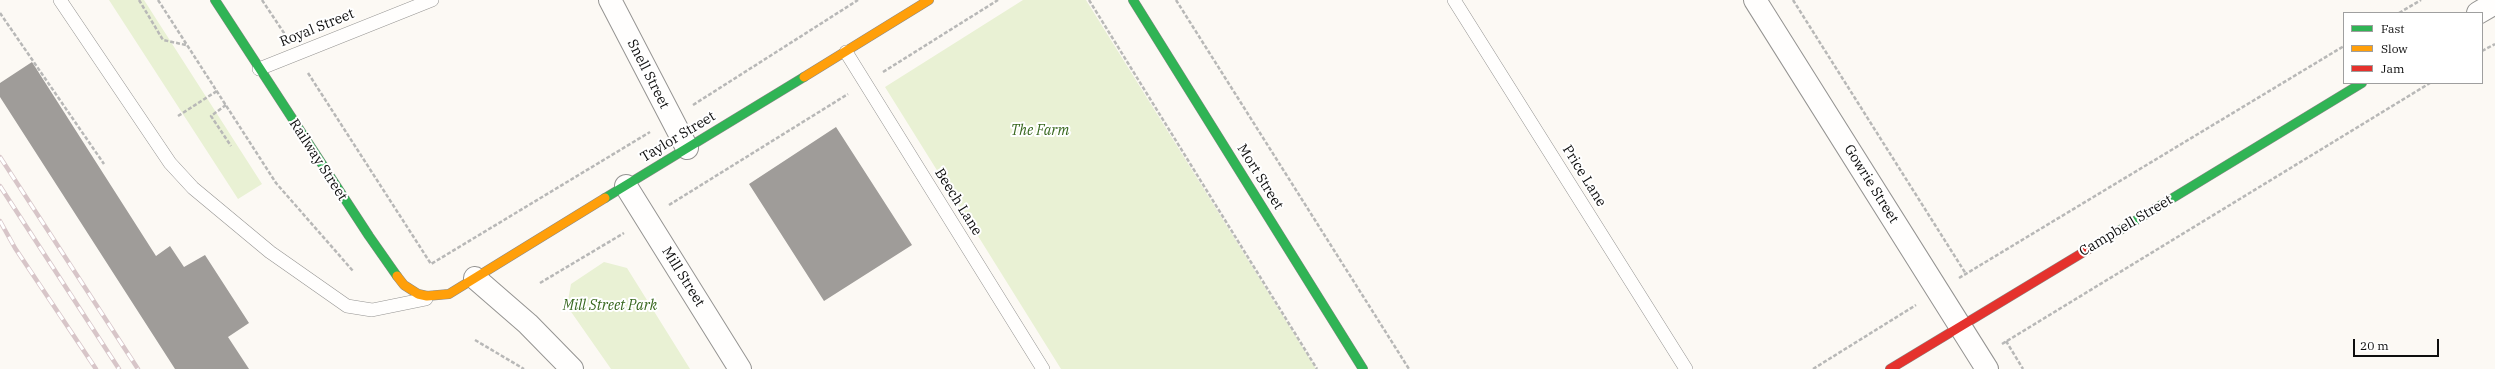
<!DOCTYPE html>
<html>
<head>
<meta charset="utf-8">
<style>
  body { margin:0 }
  #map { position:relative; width:2495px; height:369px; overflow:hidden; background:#fcf9f4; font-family:"IBM Plex Serif",serif }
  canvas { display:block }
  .legend { position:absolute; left:2343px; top:12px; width:140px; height:72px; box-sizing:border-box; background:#fff; border:1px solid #9f9f9f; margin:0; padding:5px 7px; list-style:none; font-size:12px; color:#0e0e0e }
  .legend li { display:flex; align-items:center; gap:8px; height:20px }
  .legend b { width:20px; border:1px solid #9f9f9f }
  .scale { position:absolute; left:2353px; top:339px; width:86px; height:18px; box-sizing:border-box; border:2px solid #0e0e0e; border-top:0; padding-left:5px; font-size:12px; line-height:14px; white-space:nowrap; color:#0e0e0e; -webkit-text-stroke:3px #fff; paint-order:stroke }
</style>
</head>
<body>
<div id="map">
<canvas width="2495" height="369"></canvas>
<ul class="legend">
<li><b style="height:5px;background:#30b455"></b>Fast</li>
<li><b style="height:5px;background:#ff9f0a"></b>Slow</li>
<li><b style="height:5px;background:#e5322d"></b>Jam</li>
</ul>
<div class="scale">20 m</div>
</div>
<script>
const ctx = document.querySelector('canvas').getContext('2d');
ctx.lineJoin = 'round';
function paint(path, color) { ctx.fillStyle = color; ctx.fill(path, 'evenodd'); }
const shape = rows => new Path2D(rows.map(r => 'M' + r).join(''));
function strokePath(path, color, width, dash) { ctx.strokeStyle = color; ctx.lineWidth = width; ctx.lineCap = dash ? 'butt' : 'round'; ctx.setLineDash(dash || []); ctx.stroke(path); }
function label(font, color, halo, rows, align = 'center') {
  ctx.font = font + ' "IBM Plex Serif",serif'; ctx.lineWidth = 4; ctx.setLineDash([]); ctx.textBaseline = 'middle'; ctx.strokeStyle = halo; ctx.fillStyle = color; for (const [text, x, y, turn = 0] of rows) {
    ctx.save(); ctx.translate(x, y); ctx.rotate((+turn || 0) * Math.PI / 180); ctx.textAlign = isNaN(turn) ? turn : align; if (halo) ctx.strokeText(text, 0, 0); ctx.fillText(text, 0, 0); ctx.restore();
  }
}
const green = shape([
  [109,0,144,0,262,184,238,199],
  [1023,0,1086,0,1316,369,1061,369,885,87],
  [604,262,627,268,690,369,611,369,567,306,571,284]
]);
const building = shape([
  [32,62,156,256,170,246,184,267,205,255,249,323,228,337,249,369,175,369,0,97,0,83],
  [836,127,912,245,824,301,749,184]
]);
const path = shape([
  [139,0,163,40,186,45],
  [158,0,276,183,353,271],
  [262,0,286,36],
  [1089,0,1317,369],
  [1176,0,1409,369],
  [1793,0,1966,274],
  [0,13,104,164],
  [2399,13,2421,0],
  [2482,51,2495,44],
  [883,72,998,0],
  [308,73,431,264,650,132],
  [226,105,211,116,231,146],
  [693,105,858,0],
  [178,116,217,91],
  [669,205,848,94],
  [1959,278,2344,46],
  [540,283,624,233],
  [475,340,524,369],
  [2006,341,2023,369],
  [2002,344,2430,83],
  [1813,369,1916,305]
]);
const lane = shape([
  [60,0,170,163,193,188,270,252,347,306,372,310,426,299],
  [1454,0,1686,369],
  [846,52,1043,369],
  [259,69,432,0]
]);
const street = shape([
  [610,0,687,148],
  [1755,0,1987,369],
  [2478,13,2495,3],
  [626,186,740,369],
  [475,278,528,324,572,369]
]);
const fast = shape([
  [215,0,369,236,397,276],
  [1133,0,1363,369],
  [605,198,804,77],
  [2102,241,2362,83]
]);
const slow = shape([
  [804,77,929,0],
  [397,276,404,285,418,294,427,296,449,294,605,198]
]);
const jam = shape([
  [1890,369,2102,241]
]);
const rail = shape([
  [0,157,138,369],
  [0,186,119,369],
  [0,221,15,248,96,369]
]);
const streetNames = [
  ["Royal Street",317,28,-22],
  ["Snell Street",648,74,63],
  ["Taylor Street",678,137,-31],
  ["Railway Street",318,160,57],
  ["Price Lane",1584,176,58],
  ["Mort Street",1260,177,58],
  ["Gowrie Street",1871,184,58],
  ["Beech Lane",958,202,58],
  ["Campbell Street",2126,226,-31],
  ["Mill Street",683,277,58]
];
const parkNames = [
  ["The Farm",1040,131],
  ["Mill Street Park",610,306]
];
paint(green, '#e9f1d4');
paint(building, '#9f9c99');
strokePath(lane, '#959492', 14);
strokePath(street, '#959492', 24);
strokePath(fast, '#8c8a88', 10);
strokePath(slow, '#8c8a88', 10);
strokePath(jam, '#8c8a88', 10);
strokePath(path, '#b8b8b7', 2.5, [4, 2]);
strokePath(lane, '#fffefd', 13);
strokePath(street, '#fffefd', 22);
strokePath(fast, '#30b455', 9);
strokePath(slow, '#ff9f0a', 9);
strokePath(jam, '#e5322d', 9);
strokePath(rail, '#d7c5c8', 4.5);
strokePath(rail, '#fff', 3, [9]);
label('14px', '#0e0e0e', '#fff', streetNames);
label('italic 14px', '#37671e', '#fff', parkNames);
</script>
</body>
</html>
